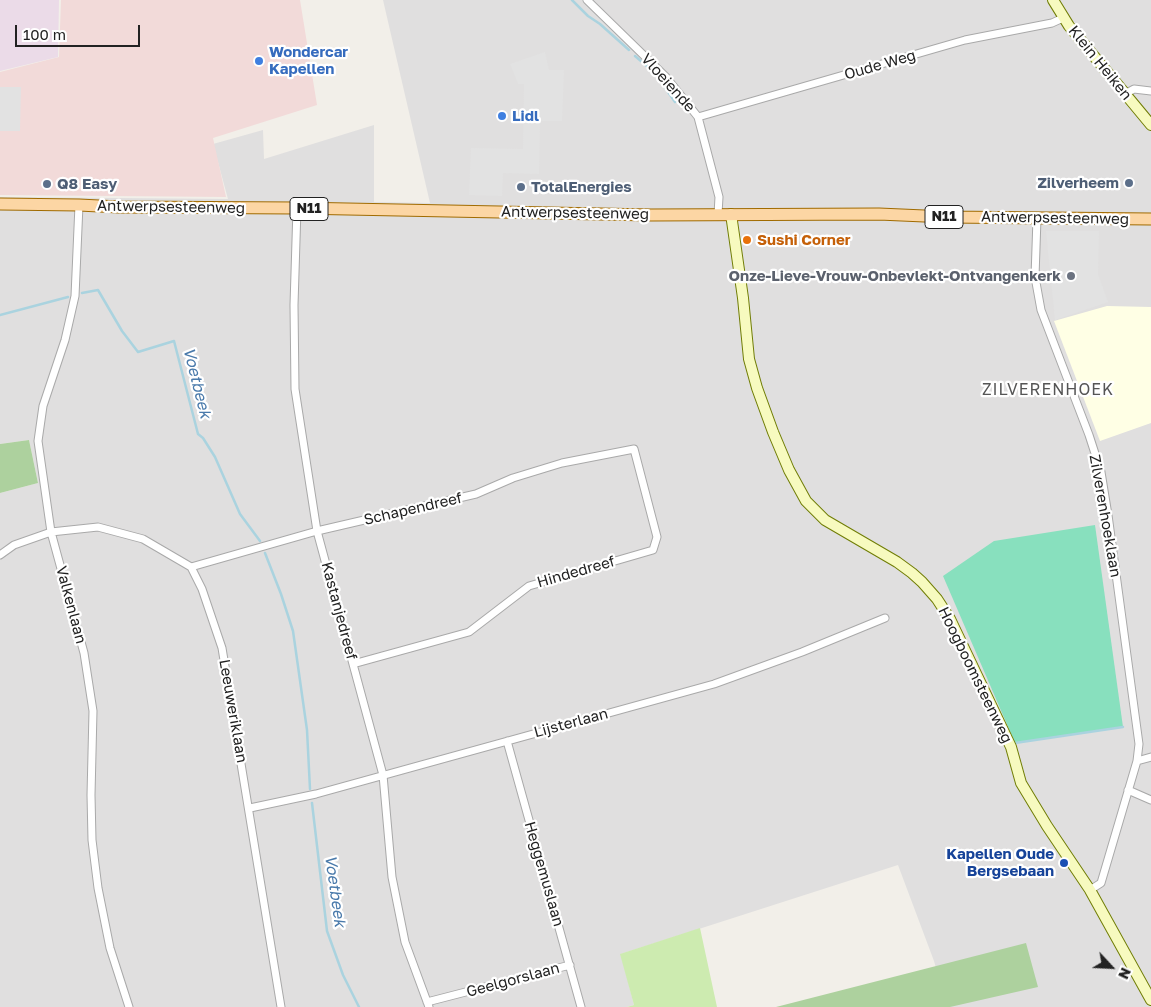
<!DOCTYPE html>
<html>
<head>
<meta charset="utf-8">
<style>
  body { margin:0 }
  #map { position:relative; width:1151px; height:1007px; overflow:hidden; background:#f2efe9; font-family:"Golos Text",sans-serif }
  canvas { display:block }
  .north { position:absolute; left:1086px; top:942px; width:50px; height:50px; -webkit-text-stroke:4px #fff; paint-order:stroke; rotate:115deg; font-size:14px; font-weight:700; line-height:20px; text-align:center; color:#222 }
  .north::after { content:''; display:block; margin:auto; width:18px; height:22px; background:#222; clip-path:polygon(50% 0,100% 100%,50% 72%,0 100%) }
  .scale { position:absolute; left:15px; top:25px; width:125px; height:22px; box-sizing:border-box; border:2px solid #222; border-top:0; padding-left:6px; font-size:15px; line-height:18px; white-space:nowrap; color:#222; -webkit-text-stroke:4px #fff; paint-order:stroke }
</style>
</head>
<body>
<div id="map">
<canvas width="1151" height="1007"></canvas>
<div class="north">N</div>
<div class="scale">100 m</div>
</div>
<script>
const ctx = document.querySelector('canvas').getContext('2d');
ctx.lineJoin = 'round';
function paint(path, color) { ctx.fillStyle = color; ctx.fill(path, 'evenodd'); }
const shape = rows => new Path2D(rows.map(r => 'M' + r).join(''));
function strokePath(path, color, width, dash) { ctx.strokeStyle = color; ctx.lineWidth = width; ctx.lineCap = dash ? 'butt' : 'round'; ctx.setLineDash(dash || []); ctx.stroke(path); }
function label(font, color, halo, rows, align = 'center') {
  ctx.font = font + ' "Golos Text",sans-serif'; ctx.lineWidth = 4.5; ctx.setLineDash([]); ctx.textBaseline = 'middle'; ctx.strokeStyle = halo; ctx.fillStyle = color; for (const [text, x, y, turn = 0] of rows) {
    ctx.save(); ctx.translate(x, y); ctx.rotate((+turn || 0) * Math.PI / 180); ctx.textAlign = isNaN(turn) ? turn : align; if (halo) ctx.strokeText(text, 0, 0); ctx.fillText(text, 0, 0); ctx.restore();
  }
}
const residential = shape([
  [383,0,1151,0,1151,1007,947,1007,934,961,898,865,621,954,634,1005,627,1007,0,1007,0,493,38,483,29,440,0,444,0,197,228,199,213,144,263,130,264,159,374,125,374,202,430,203]
]);
const commercial = shape([
  [61,0,300,0,317,105,213,138,226,197,0,195,0,72,59,57]
]);
const industrial = shape([
  [0,0,59,0,58,57,0,71]
]);
const education = shape([
  [1107,306,1151,307,1151,423,1100,441,1054,321]
]);
const grass = shape([
  [700,928,717,1007,627,1007,634,1005,620,954]
]);
const forest = shape([
  [29,440,38,483,0,493,0,444],
  [1026,943,1038,987,950,1007,776,1007]
]);
const pitch = shape([
  [1095,525,1123,727,1015,743,943,576,994,541]
]);
const parking = shape([
  [545,52,549,70,564,70,562,121,540,121,539,174,503,173,502,196,469,195,471,148,523,149,524,84,518,84,510,64],
  [0,87,21,87,20,131,0,131],
  [1046,231,1099,231,1098,274,1108,302,1055,320]
]);
const stream = shape([
  [572,0,588,16,600,24,629,50],
  [635,56,655,73,675,102],
  [82,293,98,290,122,331,138,352,174,341,198,434,203,438,215,457,240,514,260,541],
  [0,315,68,297],
  [265,553,281,594,293,631,307,730,310,789],
  [1015,743,1123,727],
  [312,803,327,931,343,975,359,1007]
]);
const street = shape([
  [587,0,666,77,698,117,719,197,718,214],
  [1125,94,1134,89,1151,91],
  [698,117,965,40,1052,23,1063,18],
  [79,205,75,296,65,340,43,406,38,441,51,532,84,653,93,711,91,795,92,840,98,888,110,948,129,1007],
  [297,208,294,305,295,389,317,531,383,775,392,877,405,942,429,1007],
  [1037,218,1035,277,1041,310,1089,435,1101,472,1108,515,1139,744,1137,761,1101,883,1090,890],
  [0,555,14,545,51,532,98,527,143,539,191,567,202,589,222,648,281,1007],
  [191,567,317,531,476,494,513,478,562,463,634,449,657,537,653,550,529,586,469,632,353,664],
  [507,741,581,1007],
  [1137,761,1151,757],
  [1128,790,1151,800],
  [250,808,316,794,714,684,802,652,885,618],
  [427,1002,570,965]
]);
const secondary = shape([
  [1053,0,1069,26,1151,125],
  [731,214,743,298,749,359,757,388,773,432,789,470,806,501,825,520,897,562,912,573,922,582,937,599,950,619,1011,747,1021,783,1047,826,1090,890,1151,1000]
]);
const primary = shape([
  [0,204,79,205,119,207,297,208,651,215,879,214,947,217,1151,219]
]);
const markers = [
  [259,61,5,"#3f7fe0"],
  [502,116,5,"#3f7fe0"],
  [1129,183,5,"#5c6f8a"],
  [47,184,5,"#5c6f8a"],
  [521,187,5,"#5c6f8a"],
  [747,240,5,"#e8710a"],
  [1071,276,5,"#6b7280"],
  [1064,863,5,"#1a4fb4"]
];
const shields = [
  [309,209,38],
  [944,217,38]
];
const shieldNames = [
  ["N11",309,209],
  ["N11",944,217]
];
const shopNames = [
  ["Wondercar",269,52],
  ["Kapellen",269,69],
  ["Lidl",512,116]
];
const streetNames = [
  ["Klein Heiken",1100,63,51],
  ["Oude Weg",880,65,-16],
  ["Vloeiende",668,83,48],
  ["Antwerpsesteenweg",171,207,1],
  ["Antwerpsesteenweg",575,213,1],
  ["Antwerpsesteenweg",1055,218,1],
  ["Schapendreef",413,509,-13],
  ["Zilverenhoeklaan",1105,516,80],
  ["Hindedreef",576,572,-16],
  ["Valkenlaan",71,605,75],
  ["Kastanjedreef",339,611,75],
  ["Hoogboomsteenweg",975,675,64],
  ["Leeuweriklaan",233,711,80],
  ["Lijsterlaan",571,723,-15],
  ["Heggemuslaan",544,874,74],
  ["Geelgorslaan",513,980,-15]
];
const serviceNames = [
  ["Zilverheem",1119,183,"right"],
  ["Q8 Easy",57,184],
  ["TotalEnergies",531,187]
];
const foodNames = [
  ["Sushi Corner",757,240]
];
const worshipNames = [
  ["Onze-Lieve-Vrouw-Onbevlekt-Ontvangenkerk",1061,276]
];
const transitNames = [
  ["Kapellen Oude",1054,854],
  ["Bergsebaan",1054,871]
];
const waterNames = [
  ["Voetbeek",197,383,76],
  ["Voetbeek",335,891,82]
];
const neighbourhoodNames = [
  ["ZILVERENHOEK",1048,390]
];
paint(residential, '#e0dfdf');
paint(commercial, '#f2dad9');
paint(industrial, '#ebdbe8');
paint(education, '#ffffe5');
paint(grass, '#cdebb0');
paint(forest, '#add19e');
paint(pitch, '#88e0be');
paint(parking, '#e2e2e2');
strokePath(stream, '#aad3df', 2.5);
strokePath(street, '#a9a9a9', 9);
strokePath(secondary, '#707d05', 12);
strokePath(primary, '#a06b00', 13);
strokePath(street, '#fff', 7);
strokePath(secondary, '#f7fabf', 10);
strokePath(primary, '#fcd6a4', 11);
for (const [x, y, r, color] of markers) { const dot = new Path2D(); dot.arc(x, y, r, 0, 2 * Math.PI); ctx.fillStyle = color; ctx.fill(dot); strokePath(dot, '#fff', 2); }
for (const [x, y, w] of shields) { const box = new Path2D(); box.roundRect(x - w / 2, y - 11.5, w, 23, 4); ctx.fillStyle = '#fff'; ctx.fill(box); strokePath(box, '#222', 1); }
label('bold 14px', '#222', null, shieldNames);
label('bold 15px', '#366cbe', '#fff', shopNames, 'left');
label('15px', '#222', '#fff', streetNames);
label('bold 15px', '#4e5e75', '#fff', serviceNames, 'left');
label('bold 15px', '#c56008', '#fff', foodNames, 'left');
label('bold 15px', '#5b616d', '#fff', worshipNames, 'right');
label('bold 15px', '#164399', '#fff', transitNames, 'right');
label('italic 16px', '#4a7aab', '#fff', waterNames);
ctx.letterSpacing = '1px';
label('16px', '#555', '#fff', neighbourhoodNames);
ctx.letterSpacing = '0px';
</script>
</body>
</html>
